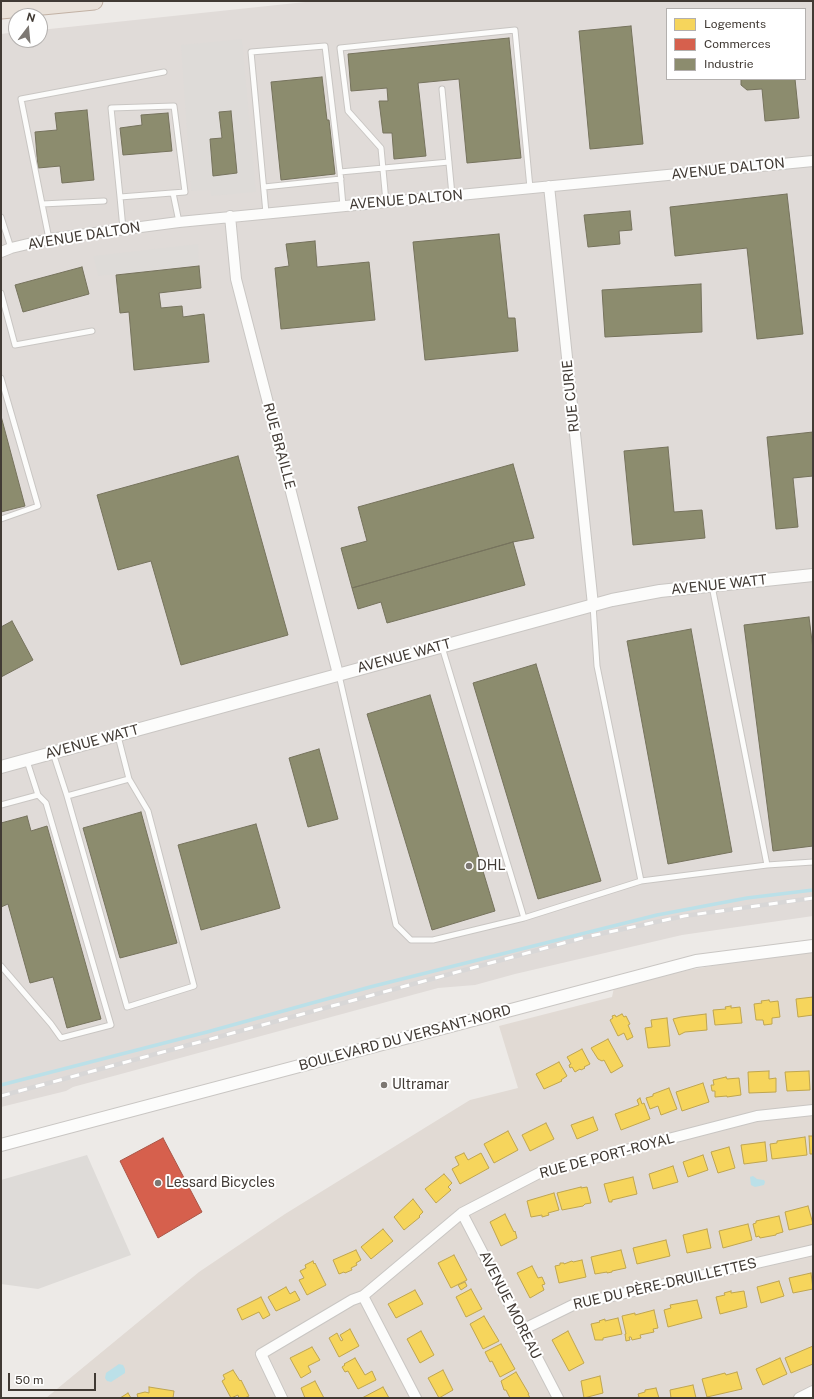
<!DOCTYPE html>
<html>
<head>
<meta charset="utf-8">
<style>
  body { margin:0 }
  #map { position:relative; width:814px; height:1399px; overflow:hidden; background:#edeae7; font-family:"Public Sans",sans-serif }
  canvas { display:block }
  .frame { position:absolute; inset:0; border:2px solid #413a34; pointer-events:none }
  .legend { position:absolute; left:666px; top:8px; width:140px; height:72px; box-sizing:border-box; background:#fff; border:1px solid #b3b0ae; margin:0; padding:5px 7px; list-style:none; font-size:12px; color:#413a34 }
  .legend li { display:flex; align-items:center; gap:8px; height:20px }
  .legend b { width:20px; border:1px solid #b3b0ae }
  .north { position:absolute; left:8px; top:8px; width:40px; height:40px; box-sizing:border-box; background:#fff; border:1px solid #b3b0ae; border-radius:50%; rotate:16deg; font-size:11px; font-weight:700; line-height:16px; text-align:center; color:#413a34 }
  .north::after { content:''; display:block; margin:auto; width:14px; height:18px; background:#7d7873; clip-path:polygon(50% 0,100% 100%,50% 72%,0 100%) }
  .scale { position:absolute; left:8px; top:1373px; width:88px; height:18px; box-sizing:border-box; border:2px solid #413a34; border-top:0; padding-left:5px; font-size:12px; line-height:14px; white-space:nowrap; color:#413a34; -webkit-text-stroke:3px #fff; paint-order:stroke }
</style>
</head>
<body>
<div id="map">
<canvas width="814" height="1399"></canvas>
<div class="frame"></div>
<ul class="legend">
<li><b style="height:11px;background:#f6d55c"></b>Logements</li>
<li><b style="height:11px;background:#d6604d"></b>Commerces</li>
<li><b style="height:11px;background:#8c8c6e"></b>Industrie</li>
</ul>
<div class="north">N</div>
<div class="scale">50 m</div>
</div>
<script>
const ctx = document.querySelector('canvas').getContext('2d');
ctx.lineJoin = 'round';
function paint(path, color) { ctx.fillStyle = color; ctx.fill(path, 'evenodd'); }
const shape = rows => new Path2D(rows.map(r => 'M' + r).join(''));
function strokePath(path, color, width, dash) { ctx.strokeStyle = color; ctx.lineWidth = width; ctx.lineCap = dash ? 'butt' : 'round'; ctx.setLineDash(dash || []); ctx.stroke(path); }
function label(font, color, halo, rows, align = 'center') {
  ctx.font = font + ' "Public Sans",sans-serif'; ctx.lineWidth = 4; ctx.setLineDash([]); ctx.textBaseline = 'middle'; ctx.strokeStyle = halo; ctx.fillStyle = color; for (const [text, x, y, turn = 0] of rows) {
    ctx.save(); ctx.translate(x, y); ctx.rotate((+turn || 0) * Math.PI / 180); ctx.textAlign = isNaN(turn) ? turn : align; if (halo) ctx.strokeText(text, 0, 0); ctx.fillText(text, 0, 0); ctx.restore();
  }
}
const residential = shape([
  [813,948,813,1398,46,1398,199,1272,285,1214,470,1100,518,1088,499,1026,612,997,615,983]
]);
const industrial = shape([
  [315,1,813,1,813,916,682,935,515,974,475,985,438,988,73,1087,66,1091,1,1107,1,34,16,32,16,40,40,40,40,30],
  [667,9,805,9,805,79,667,79]
]);
const parking = shape([
  [242,39,256,192,211,196,210,190,191,191,181,45],
  [231,111,237,173,213,176,210,140,222,138,219,113],
  [198,244,199,265,98,276,93,256],
  [87,1155,131,1255,38,1289,1,1284,1,1180]
]);
const water = shape([
  [753,1176,757,1179,764,1180,765,1182,764,1185,755,1187,751,1185,750,1177],
  [119,1364,123,1365,125,1369,125,1373,111,1382,107,1381,105,1378,106,1373]
]);
const homes = shape([
  [813,997,813,1015,798,1017,796,999,813,997],
  [769,1000,770,1002,778,1001,780,1017,772,1018,772,1024,764,1025,763,1020,756,1020,754,1004,762,1003,761,1001,769,1000],
  [731,1006,731,1008,740,1007,742,1023,715,1025,713,1010,726,1009,725,1007,731,1006],
  [622,1014,624,1017,626,1016,630,1024,628,1025,633,1037,627,1040,624,1033,618,1036,610,1020,613,1018,612,1016,615,1015,616,1017,622,1014],
  [706,1014,707,1030,685,1032,679,1035,673,1019,681,1017,706,1014],
  [667,1018,670,1046,648,1048,645,1028,652,1027,651,1020,667,1018],
  [608,1039,623,1066,611,1073,604,1060,602,1061,598,1059,591,1048,608,1039],
  [582,1049,590,1064,584,1067,585,1068,581,1070,580,1069,575,1072,572,1067,570,1068,569,1065,571,1064,567,1057,582,1049],
  [559,1062,567,1076,561,1080,562,1081,544,1089,536,1074,559,1062],
  [769,1071,769,1079,776,1078,776,1092,749,1093,748,1072,769,1071],
  [809,1071,810,1090,787,1091,785,1072,809,1071],
  [726,1077,727,1079,739,1078,741,1095,727,1097,727,1096,715,1097,715,1091,712,1091,711,1085,714,1085,713,1080,726,1077],
  [703,1083,709,1102,682,1111,676,1092,703,1083],
  [669,1088,677,1109,661,1115,658,1106,650,1109,646,1098,653,1096,653,1094,669,1088],
  [640,1098,642,1104,644,1103,650,1119,621,1130,615,1114,639,1105,637,1100,640,1098],
  [593,1117,598,1130,577,1139,571,1125,593,1117],
  [546,1123,554,1139,530,1151,522,1135,546,1123],
  [508,1131,518,1150,494,1163,484,1144,508,1131],
  [809,1136,813,1136,813,1154,810,1154,809,1136],
  [805,1137,807,1155,772,1159,770,1144,777,1143,777,1141,805,1137],
  [765,1142,767,1161,744,1164,741,1145,765,1142],
  [729,1147,735,1168,718,1173,711,1152,729,1147],
  [464,1153,468,1160,481,1153,489,1168,460,1184,452,1169,459,1165,455,1157,464,1153],
  [703,1155,708,1170,688,1177,683,1162,703,1155],
  [673,1166,678,1182,653,1189,649,1174,673,1166],
  [444,1174,452,1183,448,1187,451,1190,436,1203,425,1189,444,1174],
  [633,1177,637,1194,612,1200,612,1202,609,1202,604,1184,633,1177],
  [581,1187,581,1188,587,1187,591,1203,585,1204,583,1206,562,1210,557,1193,581,1187],
  [554,1193,559,1210,548,1213,549,1215,542,1217,542,1215,531,1217,527,1201,554,1193],
  [413,1199,423,1212,419,1216,420,1217,404,1230,394,1217,413,1199],
  [808,1206,813,1224,789,1230,785,1212,808,1206],
  [505,1214,514,1232,515,1231,517,1238,501,1246,490,1222,505,1214],
  [779,1216,783,1232,776,1234,776,1235,760,1238,759,1236,756,1237,753,1224,756,1223,756,1221,779,1216],
  [748,1224,752,1240,723,1248,719,1231,748,1224],
  [383,1229,393,1241,371,1259,361,1247,383,1229],
  [707,1229,711,1248,687,1253,683,1235,707,1229],
  [666,1240,670,1256,637,1264,633,1248,666,1240],
  [356,1250,361,1260,356,1263,357,1265,351,1268,352,1270,345,1273,344,1272,339,1274,333,1260,356,1250],
  [621,1250,626,1268,612,1271,612,1272,607,1273,607,1272,595,1274,591,1257,621,1250],
  [454,1255,467,1280,451,1288,438,1263,454,1255],
  [582,1260,586,1277,559,1283,555,1266,560,1265,560,1263,564,1263,564,1264,572,1261,573,1262,582,1260],
  [313,1261,314,1264,315,1263,326,1285,307,1295,299,1280,304,1278,300,1271,306,1268,305,1265,313,1261],
  [532,1266,538,1278,542,1277,545,1284,542,1285,544,1290,530,1298,517,1273,532,1266],
  [811,1273,813,1289,793,1293,789,1278,811,1273],
  [779,1281,784,1296,761,1303,757,1287,779,1281],
  [465,1282,467,1286,461,1290,458,1285,465,1282],
  [286,1287,290,1294,295,1291,300,1300,276,1311,268,1297,286,1287],
  [471,1289,482,1309,466,1317,456,1297,471,1289],
  [415,1290,423,1304,396,1318,388,1304,415,1290],
  [731,1291,731,1293,744,1291,747,1307,720,1314,716,1297,725,1295,724,1293,731,1291],
  [261,1297,270,1315,263,1319,259,1312,242,1320,237,1309,261,1297],
  [697,1300,702,1318,668,1327,664,1310,671,1308,670,1305,697,1300],
  [654,1310,658,1328,653,1329,654,1332,640,1335,641,1338,632,1340,631,1337,629,1337,630,1340,626,1341,625,1334,626,1334,622,1316,635,1313,635,1315,654,1310],
  [484,1316,499,1341,483,1349,470,1324,484,1316],
  [618,1318,622,1334,603,1338,603,1340,595,1340,591,1324,600,1322,599,1321,605,1319,605,1321,618,1318],
  [350,1329,359,1346,339,1357,329,1338,337,1333,341,1341,343,1340,340,1335,350,1329],
  [421,1331,434,1355,420,1363,407,1339,421,1331],
  [568,1331,584,1363,569,1371,552,1340,568,1331],
  [501,1344,515,1369,500,1377,492,1361,490,1362,485,1352,501,1344],
  [813,1346,813,1364,791,1373,785,1358,813,1346],
  [312,1347,320,1360,308,1366,311,1372,301,1378,290,1358,312,1347],
  [355,1358,365,1375,372,1371,376,1380,358,1389,348,1371,345,1372,342,1367,345,1365,344,1364,355,1358],
  [780,1358,787,1374,763,1385,756,1369,780,1358],
  [233,1370,240,1381,241,1380,249,1396,245,1398,239,1398,238,1395,231,1398,222,1381,225,1379,223,1375,233,1370],
  [443,1370,453,1390,439,1398,428,1378,443,1370],
  [516,1372,529,1394,528,1394,530,1398,510,1398,506,1390,504,1390,501,1381,516,1372],
  [737,1372,742,1389,707,1397,702,1379,725,1373,726,1375,737,1372],
  [600,1376,603,1393,584,1398,581,1381,600,1376],
  [315,1381,324,1398,305,1398,301,1388,315,1381],
  [693,1385,696,1398,671,1398,670,1390,693,1385],
  [149,1387,174,1391,173,1398,175,1398,138,1398,137,1394,145,1392,149,1393,149,1387],
  [383,1387,389,1398,362,1398,383,1387],
  [656,1388,659,1398,635,1398,639,1397,638,1394,645,1392,645,1390,656,1388],
  [128,1393,131,1398,120,1398,128,1393]
]);
const shops = shape([
  [163,1138,202,1212,158,1238,120,1161,163,1138]
]);
const industry = shape([
  [631,26,643,144,590,149,579,31,631,26],
  [509,38,521,158,467,163,459,79,418,83,426,156,394,159,392,133,383,133,379,101,388,101,387,88,351,91,348,54,509,38],
  [322,77,327,120,329,120,335,174,281,180,271,82,322,77],
  [741,79,795,79,799,118,765,121,762,89,747,90,741,85,741,79],
  [87,110,94,180,62,183,60,166,38,168,35,132,57,130,55,113,87,110],
  [231,111,237,173,213,176,210,139,222,138,219,112,231,111],
  [168,113,172,151,123,155,120,128,142,125,141,115,168,113],
  [787,194,803,334,757,339,747,248,675,256,670,207,787,194],
  [630,211,632,230,619,231,620,244,588,247,584,215,630,211],
  [499,234,508,318,515,318,518,351,425,360,413,242,499,234],
  [315,241,317,267,369,262,375,320,281,329,275,268,289,266,286,244,315,241],
  [199,266,201,288,159,293,161,308,182,306,183,317,204,314,209,362,134,370,129,312,120,313,116,275,199,266],
  [82,267,89,294,23,312,15,285,82,267],
  [701,284,702,332,605,337,602,290,701,284],
  [1,416,25,506,1,512,1,416],
  [813,432,813,476,793,478,798,527,776,529,767,437,813,432],
  [668,447,674,512,702,510,705,538,633,545,624,451,668,447],
  [238,456,288,635,181,665,151,561,118,570,97,495,238,456],
  [513,464,534,538,513,542,352,588,341,548,367,541,358,507,513,464],
  [513,542,525,585,387,623,381,602,358,609,352,588,513,542],
  [809,617,813,649,813,846,773,851,744,625,809,617],
  [12,621,33,660,1,677,1,627,12,621],
  [691,629,732,852,668,864,627,641,691,629],
  [536,664,601,881,538,899,473,683,536,664],
  [430,695,495,911,432,930,367,714,430,695],
  [319,749,338,819,308,827,289,758,319,749],
  [141,812,177,943,120,958,83,828,141,812],
  [27,816,31,831,47,826,101,1019,67,1028,53,977,30,983,8,904,1,907,1,823,27,816],
  [256,824,280,908,201,930,178,845,256,824]
]);
const stream = shape([
  [1,1085,207,1032,370,987,657,915,747,898,813,890]
]);
const service = shape([
  [442,89,452,195],
  [264,187,341,179],
  [173,193,179,222],
  [120,197,185,192,174,106,111,108,120,197,123,229],
  [386,202,381,148,348,111,340,48,515,30,530,188],
  [42,204,104,201],
  [343,206,340,172,449,162],
  [266,213,251,52,325,46,340,172],
  [1,217,11,248],
  [49,239,21,99,164,72],
  [1,293,15,345,92,331],
  [1,378,38,506,1,519],
  [712,586,767,865,813,862],
  [593,605,597,666,641,881],
  [442,647,524,918],
  [339,675,396,925,411,940,433,940,524,918,641,881,767,865],
  [53,753,67,796,129,779,118,736],
  [67,796,127,1007,194,986,148,811,129,779],
  [1,805,38,795,27,761],
  [1,966,51,1024,61,1038,111,1025,46,803,38,795]
]);
const minor = shape([
  [549,186,593,605],
  [230,216,236,279,338,674],
  [1,252,11,248,49,239,179,222,813,161],
  [462,1213,558,1398],
  [363,1296,416,1398],
  [522,1330,573,1305,813,1250],
  [282,1398,261,1354,352,1300,363,1296,462,1213,541,1172,757,1116,813,1110],
  [799,1398,813,1391]
]);
const tertiary = shape([
  [1,767,612,600,660,591,813,575],
  [1,1145,696,961,813,946]
]);
const motorway = shape([
  [1,10,94,1]
]);
const rail = shape([
  [1,1096,586,937,684,916,813,898]
]);
const markers = [
  [469,866,4,"#7d7873"],
  [384,1085,4,"#7d7873"],
  [158,1183,4,"#7d7873"]
];
const streetNames = [
  ["AVENUE DALTON",728,169,-6],
  ["AVENUE DALTON",406,200,-5],
  ["AVENUE DALTON",84,236,-9],
  ["RUE CURIE",571,396,-96],
  ["RUE BRAILLE",279,446,75],
  ["AVENUE WATT",719,585,-6],
  ["AVENUE WATT",404,656,-15],
  ["AVENUE WATT",92,742,-15],
  ["BOULEVARD DU VERSANT-NORD",405,1038,-15],
  ["RUE DE PORT-ROYAL",607,1156,-15],
  ["RUE DU PÈRE-DRUILLETTES",665,1284,-13],
  ["AVENUE MOREAU",510,1305,63]
];
const poiNames = [
  ["DHL",477,866],
  ["Ultramar",392,1085],
  ["Lessard Bicycles",166,1183]
];
paint(residential, '#e1dad4');
paint(industrial, '#e0dbd8');
paint(parking, '#dedbd8');
paint(water, '#bbe0e8');
paint(homes, '#f6d55c');
strokePath(homes, '#c0a650', 1);
paint(shops, '#d6604d');
strokePath(shops, '#a95546', 1);
paint(industry, '#8c8c6e');
strokePath(industry, '#76735d', 1);
strokePath(stream, '#bbe0e8', 3.5);
strokePath(service, '#c9c6c3', 7);
strokePath(minor, '#c9c6c3', 12);
strokePath(tertiary, '#c9c6c3', 14);
strokePath(motorway, '#c2b1a4', 19);
strokePath(service, '#fcfcfb', 5);
strokePath(minor, '#fcfcfb', 10);
strokePath(tertiary, '#fcfcfb', 12);
strokePath(motorway, '#e9e1d9', 17);
strokePath(rail, '#d8d7d7', 4.5);
strokePath(rail, '#fff', 3, [9]);
for (const [x, y, r, color] of markers) { const dot = new Path2D(); dot.arc(x, y, r, 0, 2 * Math.PI); ctx.fillStyle = color; ctx.fill(dot); strokePath(dot, '#fff', 1.5); }
label('14px', '#413a34', '#fff', streetNames);
label('14px', '#413a34', '#fff', poiNames, 'left');
</script>
</body>
</html>
